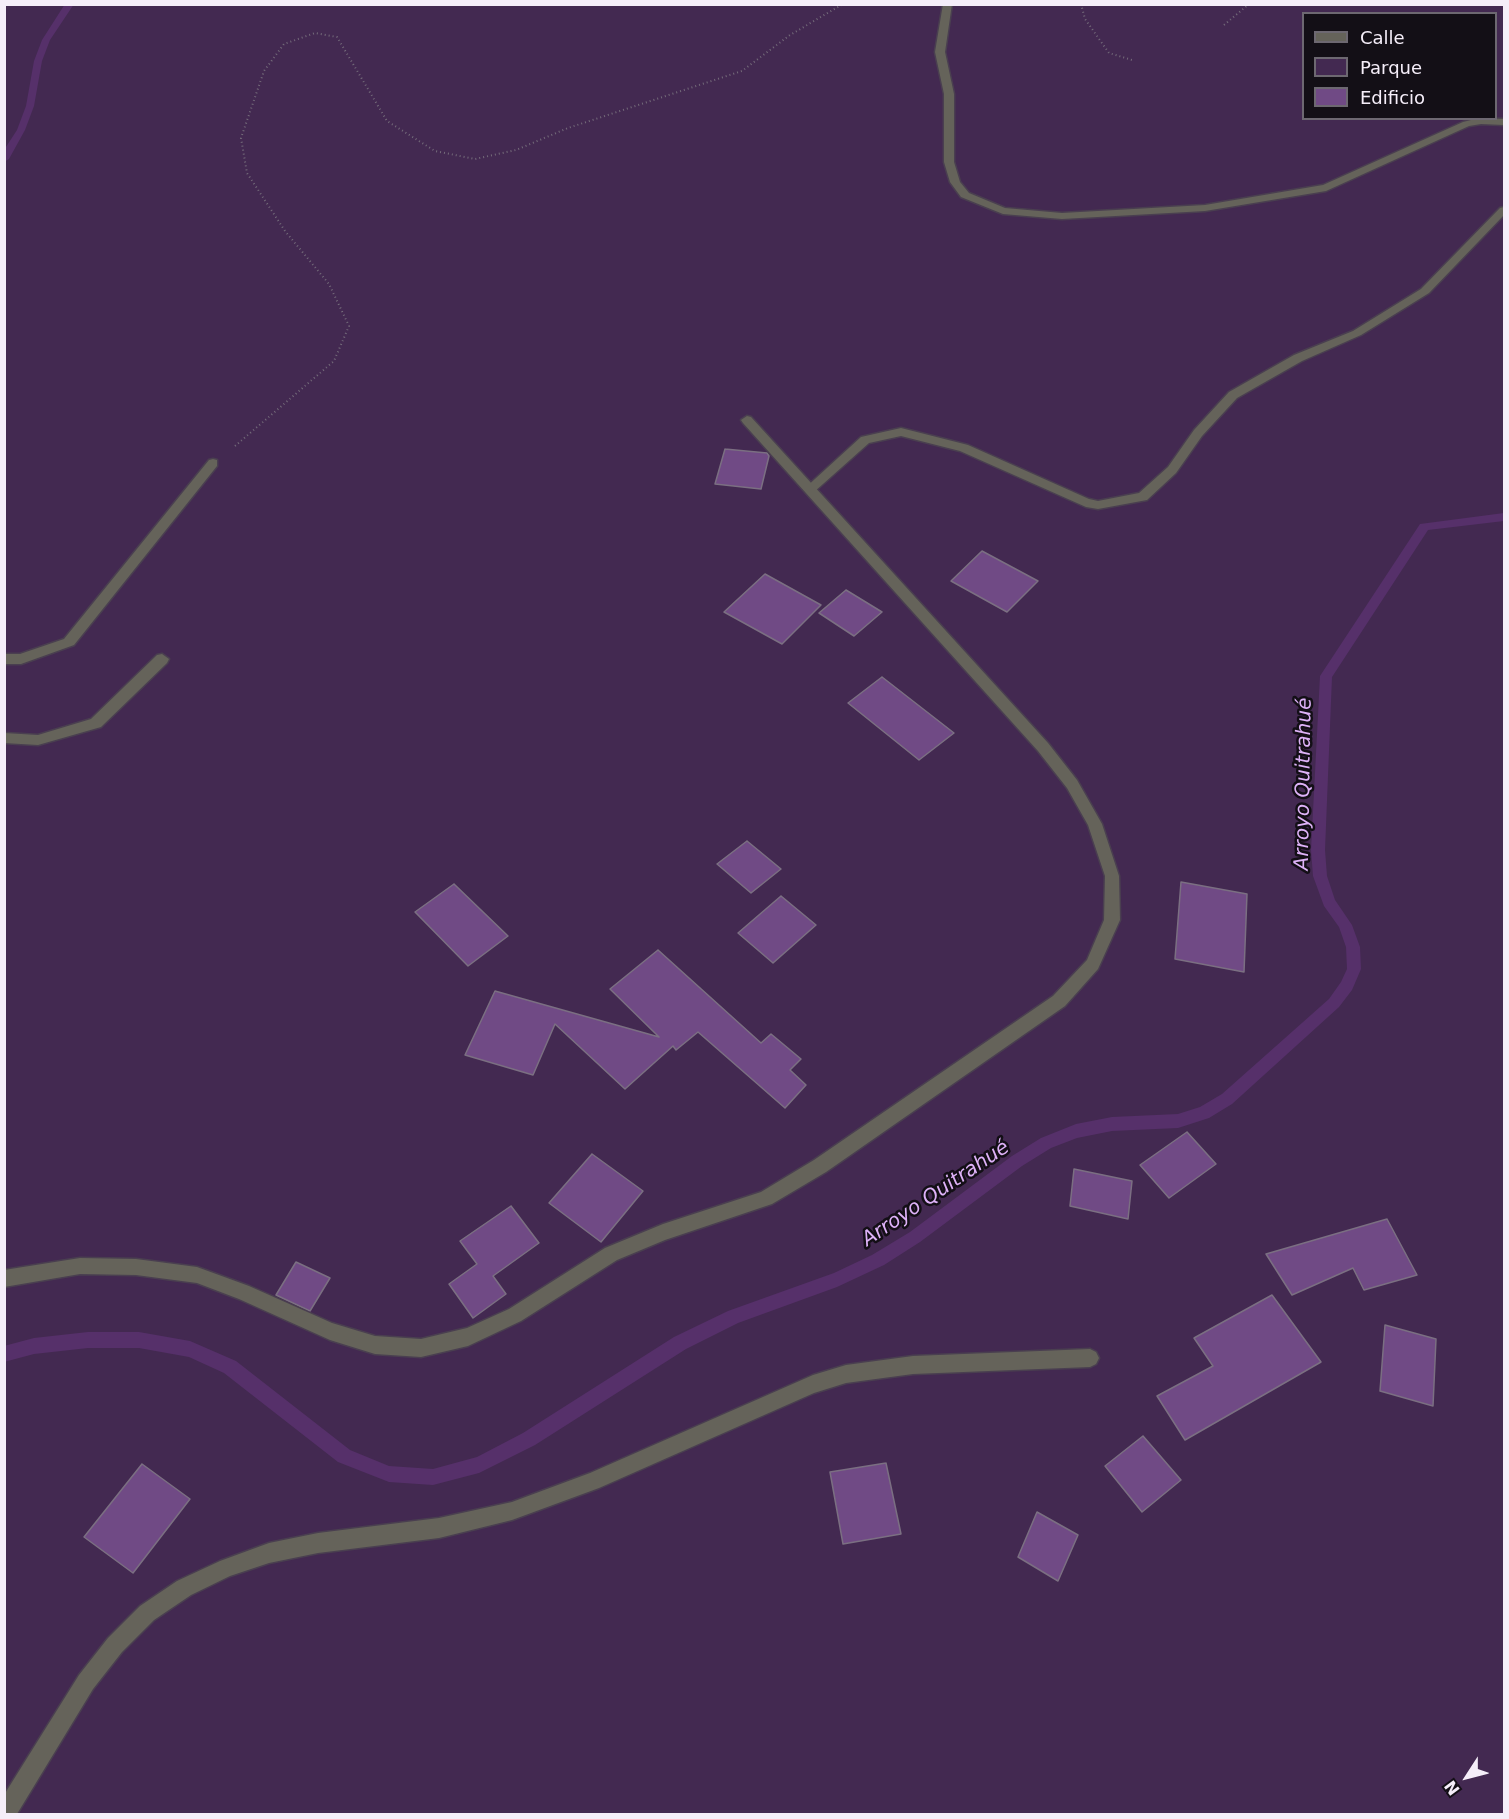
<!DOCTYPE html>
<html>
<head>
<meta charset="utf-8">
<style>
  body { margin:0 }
  #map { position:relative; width:1509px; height:1819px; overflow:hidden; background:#2e2334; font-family:"DejaVu Sans",sans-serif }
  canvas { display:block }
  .frame { position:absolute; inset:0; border:6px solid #f5eef9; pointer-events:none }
  .legend { position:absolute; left:1302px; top:12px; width:195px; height:108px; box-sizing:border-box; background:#130f16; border:2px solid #6d6871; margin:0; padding:8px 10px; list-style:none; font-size:18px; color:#f5eef9 }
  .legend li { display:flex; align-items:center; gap:12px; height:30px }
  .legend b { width:30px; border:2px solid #6d6871 }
  .north { position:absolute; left:1437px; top:1747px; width:60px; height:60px; -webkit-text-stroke:4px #130f16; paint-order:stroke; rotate:234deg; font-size:16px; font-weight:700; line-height:24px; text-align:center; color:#f5eef9 }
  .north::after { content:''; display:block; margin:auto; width:21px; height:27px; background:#f5eef9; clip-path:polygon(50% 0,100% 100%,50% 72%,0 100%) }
</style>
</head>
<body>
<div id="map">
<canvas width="1509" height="1819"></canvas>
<div class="frame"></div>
<ul class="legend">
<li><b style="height:8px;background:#65635a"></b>Calle</li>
<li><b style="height:16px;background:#432951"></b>Parque</li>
<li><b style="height:16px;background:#704a85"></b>Edificio</li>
</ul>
<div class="north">N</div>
</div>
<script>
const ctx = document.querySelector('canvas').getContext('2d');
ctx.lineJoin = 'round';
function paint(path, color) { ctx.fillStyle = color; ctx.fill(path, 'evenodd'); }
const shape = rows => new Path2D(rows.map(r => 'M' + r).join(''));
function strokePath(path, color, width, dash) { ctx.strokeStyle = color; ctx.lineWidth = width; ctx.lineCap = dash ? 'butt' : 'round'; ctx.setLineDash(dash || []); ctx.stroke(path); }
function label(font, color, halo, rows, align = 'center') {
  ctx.font = font + ' "DejaVu Sans",sans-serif'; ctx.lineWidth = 5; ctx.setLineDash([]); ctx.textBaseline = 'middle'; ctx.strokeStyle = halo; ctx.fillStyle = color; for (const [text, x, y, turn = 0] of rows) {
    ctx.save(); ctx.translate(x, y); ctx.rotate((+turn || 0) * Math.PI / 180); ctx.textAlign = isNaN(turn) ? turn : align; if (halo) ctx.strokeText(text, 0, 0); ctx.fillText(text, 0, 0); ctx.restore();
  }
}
const green = shape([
  [5,5,1504,5,1504,1814,5,1814],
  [1304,14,1496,14,1496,118,1304,118]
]);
const stream = shape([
  [65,4,74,4,50,40,42,61,34,106,25,130,9,159,4,162,4,150,17,130,26,106,34,61,42,40,65,4],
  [1504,513,1504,521,1428,530,1332,677,1325,850,1327,876,1335,900,1352,925,1360,947,1361,969,1352,990,1339,1007,1232,1104,1209,1118,1178,1128,1112,1131,1077,1138,1051,1148,1022,1166,920,1242,884,1265,837,1287,738,1323,686,1349,535,1445,479,1473,433,1485,389,1482,338,1462,224,1373,189,1357,139,1348,88,1348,34,1354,4,1362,4,1346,34,1338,88,1332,139,1332,190,1341,236,1361,350,1450,389,1466,433,1469,477,1457,523,1433,674,1337,728,1311,834,1273,872,1255,910,1232,1012,1156,1041,1138,1076,1124,1112,1117,1178,1114,1200,1107,1222,1094,1329,999,1341,982,1347,969,1346,947,1339,927,1324,906,1313,876,1311,850,1320,676,1420,524,1504,513]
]);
const building = shape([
  [725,449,767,453,769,456,761,489,715,484,725,449],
  [982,551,1038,581,1007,612,951,581,982,551],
  [765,574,821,605,782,644,724,612,765,574],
  [846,590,882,612,854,636,819,613,846,590],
  [882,677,954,733,919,760,848,703,882,677],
  [747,841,781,869,751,893,717,864,747,841],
  [1181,882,1247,894,1244,972,1175,959,1181,882],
  [454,884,508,936,468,966,415,912,454,884],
  [781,896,816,925,773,963,738,933,781,896],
  [658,950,761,1043,771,1034,801,1059,790,1070,806,1085,785,1108,698,1032,676,1050,673,1046,625,1089,555,1024,533,1075,465,1055,495,991,659,1037,610,989,658,950],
  [1187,1132,1216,1164,1169,1198,1140,1165,1187,1132],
  [592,1154,643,1191,601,1242,549,1203,592,1154],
  [1074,1169,1132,1181,1128,1219,1070,1206,1074,1169],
  [511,1206,539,1243,493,1276,506,1294,473,1318,449,1284,477,1264,460,1241,511,1206],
  [1387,1219,1417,1275,1364,1290,1353,1268,1292,1295,1266,1254,1387,1219],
  [296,1262,330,1278,310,1311,276,1295,296,1262],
  [1272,1295,1321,1362,1185,1440,1157,1396,1213,1366,1194,1338,1272,1295],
  [1385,1325,1436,1339,1433,1406,1380,1391,1385,1325],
  [1143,1436,1181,1480,1142,1512,1105,1466,1143,1436],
  [886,1463,901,1534,843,1544,830,1472,886,1463],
  [142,1464,190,1499,133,1573,84,1537,142,1464],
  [1037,1512,1078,1535,1058,1581,1018,1557,1037,1512]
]);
const path = shape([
  [1081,4,1085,19,1109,53,1132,60],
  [1224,25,1249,4],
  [235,446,334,361,349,326,329,284,285,231,247,173,241,138,264,71,284,44,315,33,337,37,387,121,435,151,475,159,516,150,568,128,742,71,790,35,843,4]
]);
const lane = shape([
  [747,416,751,417,1048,743,1077,780,1102,824,1119,876,1120,920,1098,969,1065,1006,826,1172,772,1204,665,1240,617,1260,521,1321,468,1346,421,1357,375,1354,330,1340,239,1299,197,1283,136,1275,80,1274,4,1287,4,1270,80,1258,136,1259,197,1267,249,1286,332,1323,375,1336,421,1339,467,1328,509,1309,605,1248,663,1224,761,1192,814,1160,1053,996,1087,960,1104,920,1105,876,1088,825,1067,788,1038,751,743,423,741,420,747,416],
  [213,459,217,460,217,466,74,645,21,664,4,664,4,654,20,654,64,639,209,460,213,459],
  [162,654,169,659,167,663,101,727,38,745,4,743,4,733,38,735,91,719,157,655,162,654],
  [1090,1349,1096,1352,1099,1358,1096,1364,1090,1367,913,1374,846,1383,814,1393,599,1488,512,1520,439,1538,318,1553,269,1563,230,1576,191,1595,154,1620,122,1652,93,1689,17,1814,4,1814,4,1795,79,1675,108,1638,140,1606,177,1581,220,1561,269,1543,318,1533,439,1518,512,1502,590,1473,813,1375,846,1365,913,1356,1090,1349]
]);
const street = shape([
  [943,4,952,4,945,52,954,94,954,162,960,182,969,193,1005,208,1062,213,1205,205,1323,185,1463,122,1479,118,1504,119,1504,125,1481,124,1469,126,1326,191,1205,211,1062,219,1003,214,961,197,950,182,944,162,944,94,935,52,943,4],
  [1504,207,1504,215,1429,293,1361,335,1302,361,1237,398,1202,436,1176,473,1147,500,1098,509,1086,507,960,451,901,436,869,443,814,492,806,492,804,489,861,437,901,428,968,445,1089,499,1098,501,1139,493,1168,467,1194,430,1229,392,1294,355,1353,331,1421,289,1500,208,1504,207]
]);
const waterNames = [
  ["Arroyo Quitrahué",1304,784,-89],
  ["Arroyo Quitrahué",936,1194,-34]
];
paint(green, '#432951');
paint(stream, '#56306a');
paint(building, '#704a85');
strokePath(building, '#7b6f82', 1.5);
strokePath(lane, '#4a3f50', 3);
strokePath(street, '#4a3f50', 3);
strokePath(path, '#746b7a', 2, [1, 3]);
paint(lane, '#65635a');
paint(street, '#65635a');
label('italic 20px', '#deb2f8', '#130f16', waterNames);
</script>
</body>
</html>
